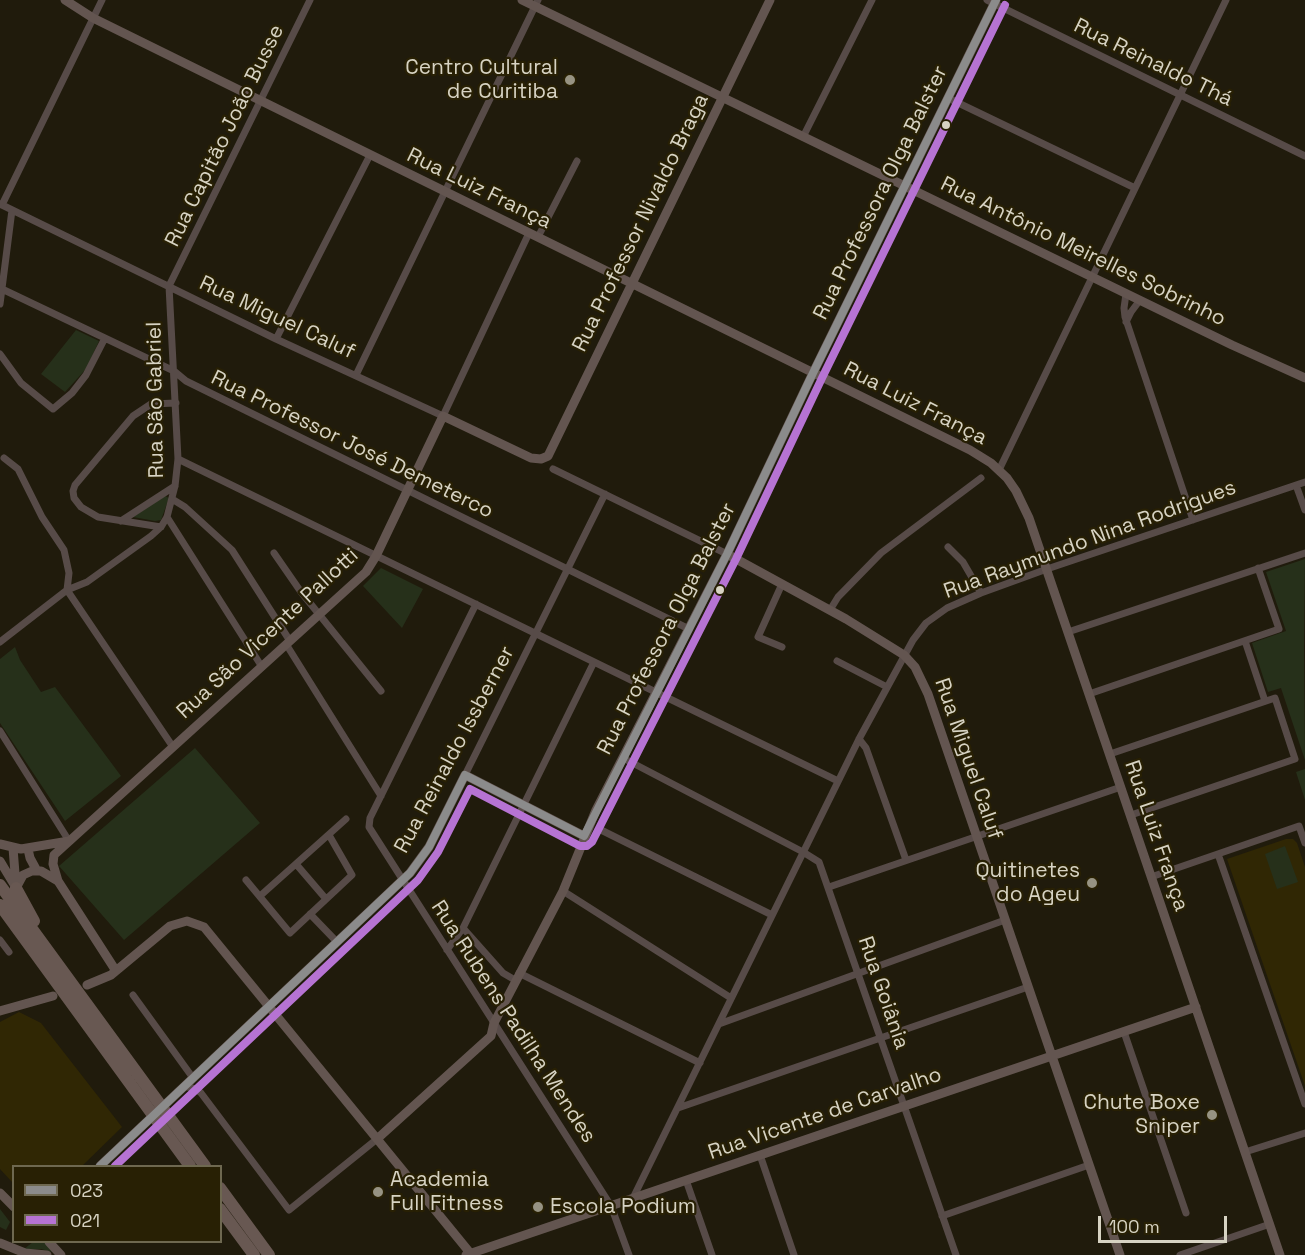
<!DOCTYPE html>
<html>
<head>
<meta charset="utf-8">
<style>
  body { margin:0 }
  #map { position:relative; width:1305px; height:1255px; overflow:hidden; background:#201b0c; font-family:"Space Grotesk",sans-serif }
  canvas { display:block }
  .legend { position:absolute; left:12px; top:1165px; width:210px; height:78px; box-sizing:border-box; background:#282004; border:2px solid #6e6850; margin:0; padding:8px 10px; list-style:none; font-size:18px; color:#d7d3c3 }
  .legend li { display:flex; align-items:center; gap:12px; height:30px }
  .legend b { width:30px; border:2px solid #6e6850 }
  .scale { position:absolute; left:1098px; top:1216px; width:129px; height:27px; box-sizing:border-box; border:3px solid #d7d3c3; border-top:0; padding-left:8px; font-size:18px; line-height:21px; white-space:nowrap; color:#d7d3c3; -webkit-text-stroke:4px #282004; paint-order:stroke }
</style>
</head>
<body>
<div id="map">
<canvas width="1305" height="1255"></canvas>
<ul class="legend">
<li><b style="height:8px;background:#8b8b8b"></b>023</li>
<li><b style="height:8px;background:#b673d3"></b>021</li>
</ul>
<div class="scale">100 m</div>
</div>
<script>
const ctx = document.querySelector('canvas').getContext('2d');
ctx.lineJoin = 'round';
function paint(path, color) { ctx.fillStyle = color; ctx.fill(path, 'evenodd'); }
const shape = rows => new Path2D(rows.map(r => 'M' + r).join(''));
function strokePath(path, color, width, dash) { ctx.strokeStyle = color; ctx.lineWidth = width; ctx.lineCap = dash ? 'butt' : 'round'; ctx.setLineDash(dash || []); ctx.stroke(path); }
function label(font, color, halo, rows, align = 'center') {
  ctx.font = font + ' "Space Grotesk",sans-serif'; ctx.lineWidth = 4.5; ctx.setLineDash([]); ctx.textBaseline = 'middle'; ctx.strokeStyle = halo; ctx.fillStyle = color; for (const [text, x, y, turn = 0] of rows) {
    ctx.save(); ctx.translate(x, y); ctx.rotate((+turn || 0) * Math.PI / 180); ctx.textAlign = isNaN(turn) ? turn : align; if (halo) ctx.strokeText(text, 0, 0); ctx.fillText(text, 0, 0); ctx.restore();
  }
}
const built = shape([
  [1286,839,1293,839,1297,843,1305,867,1305,1086,1227,859],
  [19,1012,41,1023,122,1127,82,1166,14,1166,13,1183,0,1169,0,1022]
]);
const green = shape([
  [76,330,99,341,86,369,65,392,41,374],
  [165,496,169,498,161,520,155,521,133,517],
  [1305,559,1304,647,1305,760,1281,688,1268,692,1252,643,1286,631,1266,572],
  [381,568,423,589,402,628,363,586],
  [15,647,20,660,41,692,55,687,121,776,65,821,0,723,0,659],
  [195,748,260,823,124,940,59,866],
  [1305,769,1305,800,1296,772],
  [1285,846,1298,882,1277,889,1265,854],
  [0,1209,10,1222,6,1230,0,1227],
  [33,1242,46,1242,56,1253,41,1249,24,1249]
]);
const street = shape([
  [987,0,1305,156],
  [948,98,1135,188],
  [803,137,872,0],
  [0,204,276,339,443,416,529,233],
  [2,205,102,0],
  [538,237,577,161],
  [2,289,174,371,186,381,689,629],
  [1126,294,1124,308,1125,317,1193,520],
  [0,304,12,210],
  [1126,322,1131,312,1140,300],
  [276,339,370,155],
  [0,354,21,383,53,409,72,393,86,375,105,338],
  [356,375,538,0],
  [4,458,18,469,42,517,64,550,69,573,67,590,173,747],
  [178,459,838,781],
  [553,469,727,554],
  [999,470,1226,0],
  [1296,485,1305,510],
  [172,499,185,507,232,550,290,641],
  [167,517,262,667],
  [121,521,175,486],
  [161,527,98,517,81,507,74,498,73,491,75,485,133,416,151,404,176,403],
  [948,547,963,562,981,593],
  [274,553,301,592,381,691],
  [782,584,758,637,782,647],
  [476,604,370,818,369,827,611,1206,629,1255],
  [830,610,838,597,881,553,981,478],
  [1068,632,1305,553],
  [1245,641,1265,701],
  [0,642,67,590,87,582,151,536,161,527,167,517,175,486,178,459,169,286,310,0],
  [286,644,381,796],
  [837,661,887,687],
  [1089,694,1279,629,1258,568],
  [0,731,69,841],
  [859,739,866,748,906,860],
  [1110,754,1275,698,1295,759,1131,815],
  [623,758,803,852,819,862,956,1255],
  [465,775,605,494],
  [601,830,772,915],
  [1218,854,1305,1104],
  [296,864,326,899],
  [1151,877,1299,826,1305,843],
  [246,880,290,933,352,875,329,835],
  [829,887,1121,787],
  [563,891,731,998],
  [260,896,346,819],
  [310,914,337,942],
  [463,928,503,973,515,980],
  [0,940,9,952],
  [447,950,463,928,594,662],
  [519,973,700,1063],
  [133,995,193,1078],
  [719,1024,1005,920],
  [1124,1032,1186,1213],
  [184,1086,196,1089,201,1093,289,1210,377,1139],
  [678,1108,1028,987],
  [1245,1152,1305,1133],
  [760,1155,794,1255],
  [686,1180,712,1255],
  [633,1198,859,739,913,640,926,623,947,608,981,593,1047,569,1305,482],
  [942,1216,1089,1165],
  [1180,1255,1270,1224]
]);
const secondary = shape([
  [65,0,93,18,970,450,991,463,1007,478,1016,491,1029,518,1280,1255],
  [522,0,1232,345,1305,378],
  [727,554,846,619,904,655,915,667,928,694,1120,1255],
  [0,844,21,849,69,841],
  [13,848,16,886],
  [28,849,30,858,37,871],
  [0,861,15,886],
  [16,888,23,875,32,871,41,871,58,881],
  [116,971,58,881,53,864,54,855,366,572,376,556,443,416,531,458,541,459,548,456,770,0],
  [87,985,111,975,170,926,187,921,204,927,471,1254],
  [0,1011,53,996],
  [377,1139,491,1036,494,1023,563,891,596,810,727,554,813,373,996,0],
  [100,1166,410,873,429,847,465,775,584,836],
  [0,1193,14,1207],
  [49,1242,61,1255],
  [0,1243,25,1253,47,1255],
  [466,1255,1196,1007]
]);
const highway = shape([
  [0,885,205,1166],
  [16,888,34,921],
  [0,905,190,1166],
  [220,1188,269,1255],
  [220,1209,254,1255]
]);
const bus1 = shape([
  [100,1166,410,873,429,847,465,775,584,836,727,554,813,373,996,0]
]);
const bus2 = shape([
  [115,1166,418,880,438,852,470,789,580,846,587,846,592,842,736,559,822,378,1005,5]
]);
const markers = [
  [570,80,6,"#979383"],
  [946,125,5,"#d7d3c3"],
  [720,590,5,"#d7d3c3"],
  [1092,883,6,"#979383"],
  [1212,1115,6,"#979383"],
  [378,1192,6,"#979383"],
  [538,1207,6,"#979383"]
];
const streetNames = [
  ["Rua Reinaldo Thá",1153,63,26],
  ["Rua Capitão João Busse",225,136,-64],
  ["Rua Luiz França",479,189,26],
  ["Rua Professora Olga Balster",881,193,-64],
  ["Rua Professor Nivaldo Braga",641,223,-64],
  ["Rua Antônio Meirelles Sobrinho",1083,252,26],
  ["Rua Miguel Caluf",277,318,25],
  ["Rua São Gabriel",156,400,-91],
  ["Rua Luiz França",915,404,27],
  ["Rua Professor José Demeterco",352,445,26],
  ["Rua Raymundo Nina Rodrigues",1090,540,-20],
  ["Rua Professora Olga Balster",667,629,-63],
  ["Rua São Vicente Pallotti",268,634,-43],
  ["Rua Reinaldo Issberner",455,750,-62],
  ["Rua Miguel Caluf",968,759,71],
  ["Rua Luiz França",1156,836,71],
  ["Rua Goiânia",883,993,71],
  ["Rua Rubens Padilha Mendes",513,1022,57],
  ["Rua Vicente de Carvalho",825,1114,-19]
];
const poiNames = [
  ["Centro Cultural",558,68],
  ["de Curitiba",558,92],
  ["Quitinetes",1080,871],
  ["do Ageu",1080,895],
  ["Chute Boxe",1200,1103],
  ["Sniper",1200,1127],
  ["Academia",390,1180,"left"],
  ["Full Fitness",390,1204,"left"],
  ["Escola Podium",550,1207,"left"]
];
paint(built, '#302704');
paint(green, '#26301a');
strokePath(street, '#574b48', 7);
strokePath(secondary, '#635550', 9);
strokePath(highway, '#685852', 12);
strokePath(bus1, '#8b8b8b', 8);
strokePath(bus2, '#b673d3', 8);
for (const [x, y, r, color] of markers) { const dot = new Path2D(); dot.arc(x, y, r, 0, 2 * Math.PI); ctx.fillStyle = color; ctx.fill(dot); strokePath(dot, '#282004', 2); }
label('21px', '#d7d3c3', '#282004', streetNames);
label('21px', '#d7d3c3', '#282004', poiNames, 'right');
</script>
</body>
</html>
